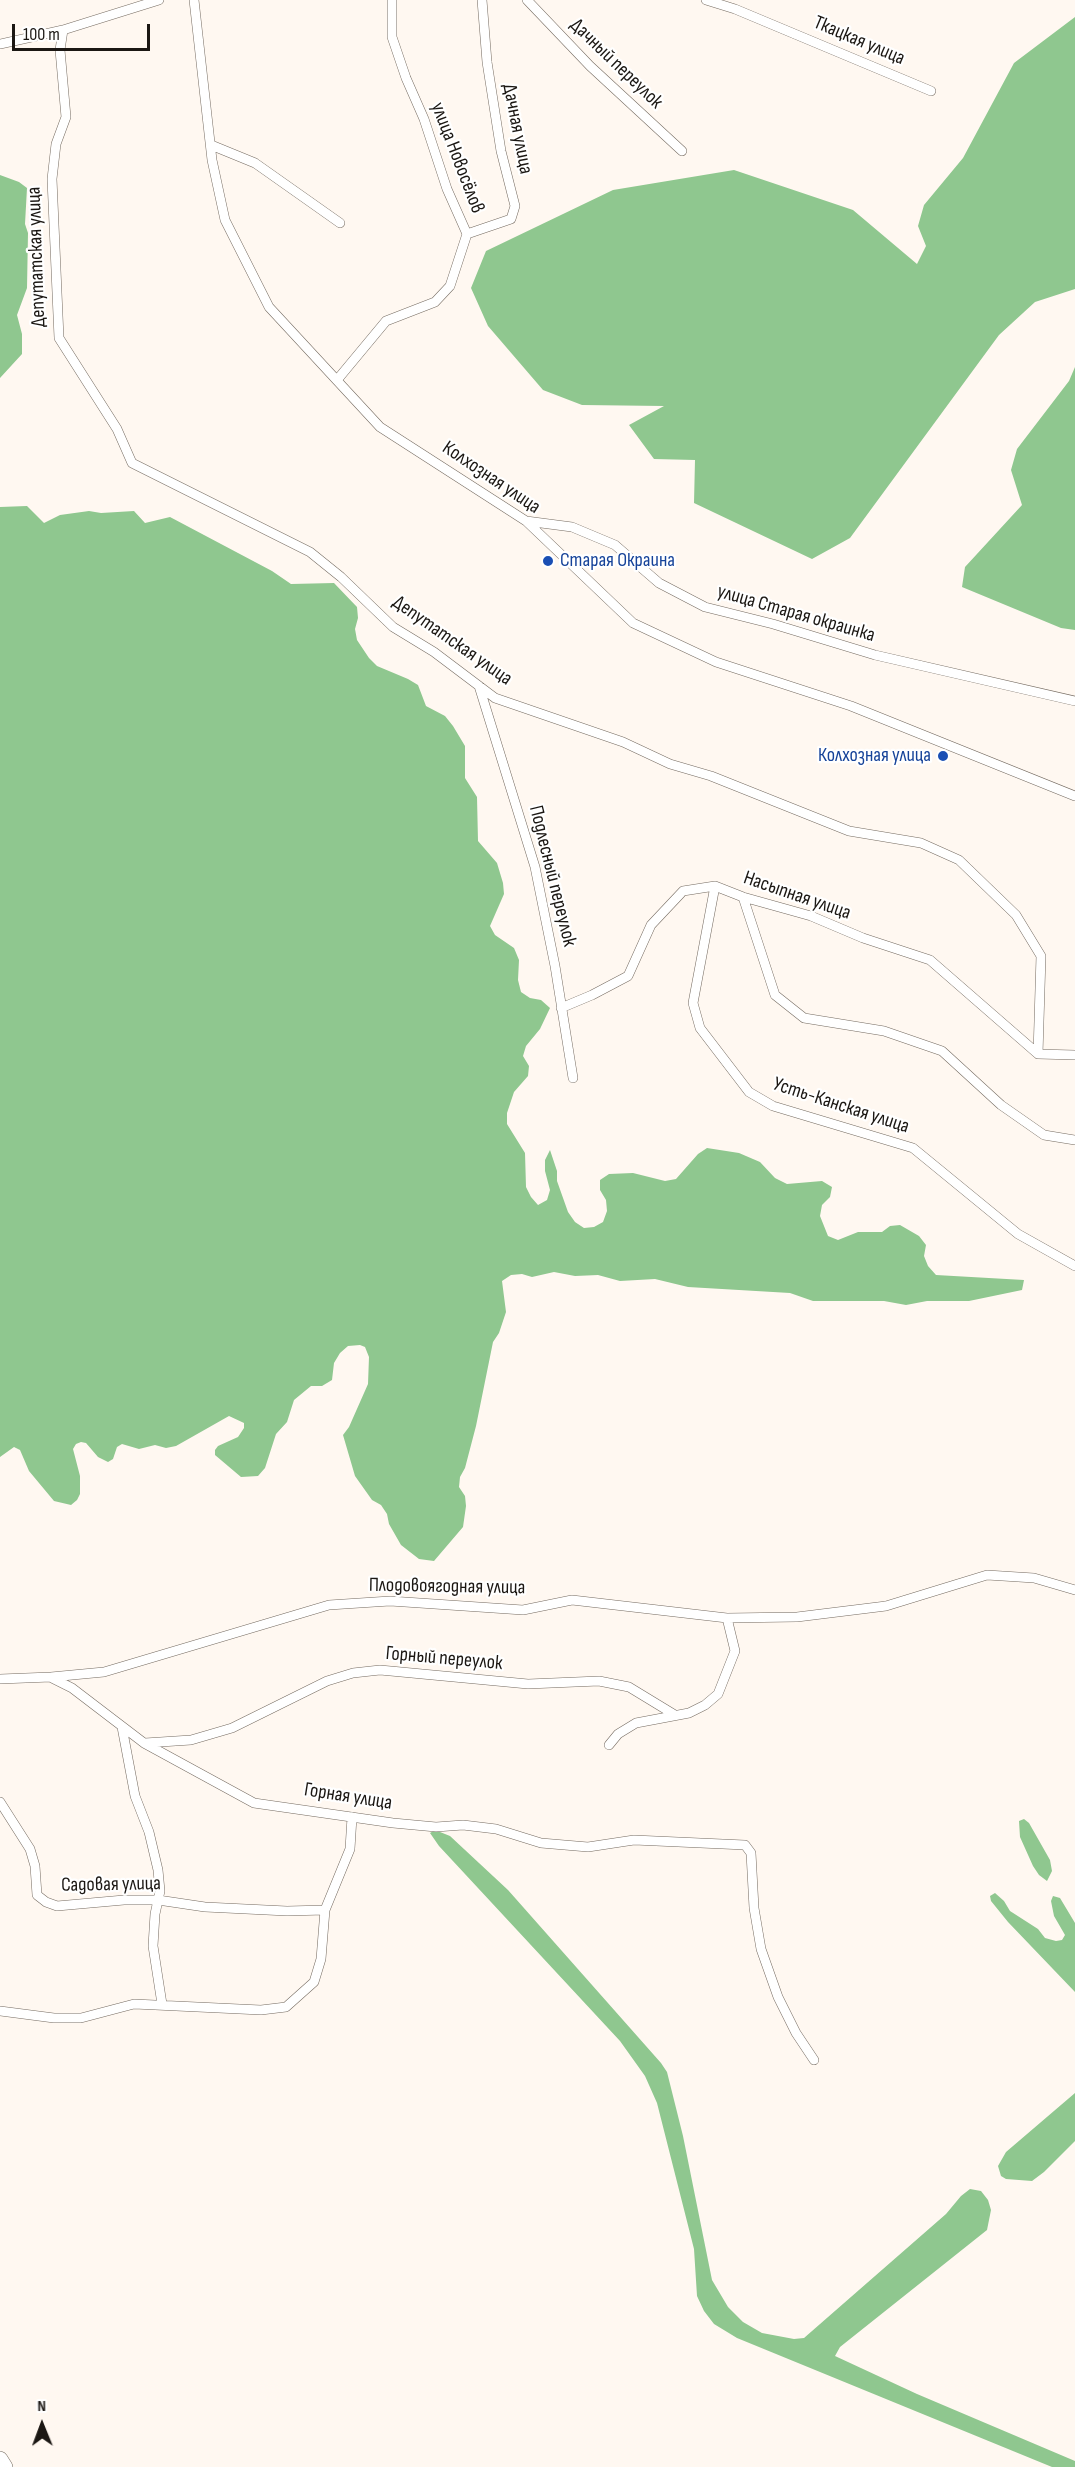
<!DOCTYPE html>
<html>
<head>
<meta charset="utf-8">
<style>
  body { margin:0 }
  #map { position:relative; width:1075px; height:2467px; overflow:hidden; background:#fff8f1; font-family:"Sofia Sans Condensed",sans-serif }
  canvas { display:block }
  .north { position:absolute; left:12px; top:2395px; width:60px; height:60px; -webkit-text-stroke:4px #fff; paint-order:stroke; rotate:359deg; font-size:16px; font-weight:700; line-height:24px; text-align:center; color:#1b1713 }
  .north::after { content:''; display:block; margin:auto; width:21px; height:27px; background:#1b1713; clip-path:polygon(50% 0,100% 100%,50% 72%,0 100%) }
  .scale { position:absolute; left:12px; top:24px; width:138px; height:27px; box-sizing:border-box; border:3px solid #1b1713; border-top:0; padding-left:8px; font-size:18px; line-height:21px; white-space:nowrap; color:#1b1713; -webkit-text-stroke:4px #fff; paint-order:stroke }
</style>
</head>
<body>
<div id="map">
<canvas width="1075" height="2467"></canvas>
<div class="north">N</div>
<div class="scale">100 m</div>
</div>
<script>
const ctx = document.querySelector('canvas').getContext('2d');
ctx.lineJoin = 'round';
function paint(path, color) { ctx.fillStyle = color; ctx.fill(path, 'evenodd'); }
const shape = rows => new Path2D(rows.map(r => 'M' + r).join(''));
function strokePath(path, color, width, dash) { ctx.strokeStyle = color; ctx.lineWidth = width; ctx.lineCap = dash ? 'butt' : 'round'; ctx.setLineDash(dash || []); ctx.stroke(path); }
function label(font, color, halo, rows, align = 'center') {
  ctx.font = font + ' "Sofia Sans Condensed",sans-serif'; ctx.lineWidth = 4.5; ctx.setLineDash([]); ctx.textBaseline = 'middle'; ctx.strokeStyle = halo; ctx.fillStyle = color; for (const [text, x, y, turn = 0] of rows) {
    ctx.save(); ctx.translate(x, y); ctx.rotate((+turn || 0) * Math.PI / 180); ctx.textAlign = isNaN(turn) ? turn : align; if (halo) ctx.strokeText(text, 0, 0); ctx.fillText(text, 0, 0); ctx.restore();
  }
}
const forest = shape([
  [1075,17,1075,289,1035,302,999,335,850,538,812,559,694,503,695,460,654,459,629,425,664,406,582,405,543,390,488,326,471,288,486,251,613,190,734,170,853,210,917,264,926,246,918,226,924,205,963,158,1014,63],
  [0,175,19,182,27,188,25,224,28,233,27,288,17,315,22,334,22,354,0,378],
  [1075,367,1075,630,1061,628,962,587,965,567,1022,505,1011,470,1017,449,1069,381],
  [27,506,44,523,60,515,89,511,101,513,134,511,145,523,170,517,272,571,291,584,334,583,357,607,358,618,355,629,357,640,369,658,377,666,408,679,418,685,426,706,445,716,453,726,465,746,465,778,477,797,478,841,497,863,503,883,504,894,490,926,495,935,514,948,519,960,518,980,521,992,530,998,541,1000,550,1008,540,1029,526,1046,523,1056,529,1066,528,1076,514,1092,507,1113,507,1124,525,1153,526,1187,531,1197,538,1205,547,1200,550,1190,545,1171,545,1160,550,1150,557,1171,557,1181,568,1212,575,1222,584,1228,594,1227,603,1222,607,1211,606,1200,600,1190,600,1180,609,1174,633,1173,665,1181,676,1179,698,1154,707,1148,739,1153,760,1162,775,1178,787,1184,822,1181,832,1187,830,1197,822,1205,820,1216,828,1236,838,1240,858,1232,882,1232,890,1226,900,1225,919,1236,926,1245,924,1256,928,1266,936,1275,1024,1280,1022,1290,969,1301,927,1301,906,1305,884,1301,813,1301,790,1293,688,1287,655,1279,620,1281,598,1275,575,1276,554,1272,532,1277,522,1274,511,1275,502,1281,506,1312,499,1333,493,1342,476,1426,465,1468,460,1477,459,1487,465,1496,466,1506,463,1527,434,1561,419,1559,401,1545,389,1524,387,1514,381,1505,372,1500,355,1476,343,1435,349,1427,368,1384,369,1357,365,1347,360,1345,348,1346,340,1353,334,1363,332,1380,322,1386,311,1386,294,1400,287,1422,276,1434,265,1468,258,1476,241,1477,215,1455,215,1450,218,1446,238,1437,244,1428,244,1423,229,1416,176,1446,166,1448,155,1445,139,1449,122,1444,117,1447,113,1459,108,1462,98,1457,86,1443,81,1442,76,1444,73,1449,80,1476,80,1494,77,1500,71,1505,54,1501,29,1471,20,1450,14,1447,0,1457,0,507],
  [1024,1819,1029,1823,1050,1860,1052,1871,1047,1881,1039,1875,1033,1866,1020,1837,1019,1821],
  [435,1830,450,1836,508,1890,661,2063,667,2072,683,2136,712,2280,728,2307,743,2322,762,2333,794,2339,804,2338,946,2214,961,2196,970,2189,981,2191,988,2200,991,2210,987,2230,840,2347,835,2356,917,2394,1075,2461,1075,2467,1052,2467,737,2338,714,2324,704,2311,697,2296,694,2249,657,2103,645,2076,620,2041,439,1846,430,1833],
  [995,1893,1004,1901,1010,1911,1038,1929,1045,1938,1056,1941,1062,1940,1065,1935,1054,1916,1051,1901,1053,1896,1060,1898,1075,1923,1075,1992,1008,1922,991,1901,990,1896],
  [1075,2093,1075,2141,1044,2172,1032,2181,1006,2179,1001,2176,998,2166,1006,2152]
]);
const street = shape([
  [194,0,212,160,225,220,269,307,380,427,526,521,633,623,716,662,851,706,1075,796],
  [527,0,590,66,682,151],
  [706,0,735,9,931,91],
  [63,30,60,50,66,117,56,144,52,179,59,338,117,429,132,463,310,552,341,577,393,627,434,652,495,698,623,742,670,764,711,776,849,831,921,843,959,860,1016,915,1041,956,1038,1054,1075,1055],
  [0,44,63,30,159,0],
  [211,145,255,163,340,223],
  [467,234,511,219,515,206,501,151,487,62,482,0],
  [337,380,386,321,435,302,450,286,467,234,447,189,424,119,406,78,392,37,392,0],
  [526,521,572,527,615,545,659,583,705,607,773,624,875,655,1075,701],
  [479,686,535,867,555,966,573,1078],
  [715,886,693,1003,700,1028,749,1092,773,1106,913,1148,1018,1234,1075,1266],
  [743,897,775,995,804,1018,884,1031,942,1051,1001,1105,1044,1135,1075,1140],
  [561,1008,592,995,628,976,651,925,683,891,715,886,743,897,811,916,863,938,930,960,1038,1054],
  [52,1678,72,1688,144,1743,254,1803,393,1823,436,1827,463,1825,496,1829,541,1843,588,1847,634,1840,745,1845,751,1853,754,1908,761,1949,778,1997,796,2033,814,2060],
  [0,1679,51,1677,104,1672,329,1605,390,1601,523,1610,572,1600,727,1618,797,1617,886,1606,987,1575,1034,1578,1075,1590],
  [122,1727,135,1796,149,1832,158,1870,160,1891,155,1914,153,1946,162,2004],
  [145,1743,191,1740,232,1728,327,1681,353,1673,380,1670,528,1684,599,1681,629,1687,675,1715],
  [609,1745,618,1734,636,1723,689,1713,705,1705,718,1694,735,1651,727,1618],
  [0,1802,30,1849,35,1866,37,1895,46,1902,57,1906,124,1900,158,1900,205,1907,287,1911,325,1910],
  [0,2011,54,2018,81,2018,134,2004,261,2010,286,2007,314,1982,321,1959,325,1910,350,1849,352,1817]
]);
const primary = shape([
  [0,2459,5,2467]
]);
const markers = [
  [548,561,6,"#1a4fb4"],
  [943,756,6,"#1a4fb4"]
];
const streetNames = [
  ["Ткацкая улица",859,41,23],
  ["Дачный переулок",616,64,44],
  ["Дачная улица",517,129,79],
  ["улица Новосёлов",457,158,69],
  ["Депутатская улица",37,257,-92],
  ["Колхозная улица",491,478,34],
  ["улица Старая окраинка",796,614,16],
  ["Депутатская улица",452,641,35],
  ["Подлесный переулок",552,876,76],
  ["Насыпная улица",797,896,19],
  ["Усть-Канская улица",841,1106,18],
  ["Плодовоягодная улица",447,1587,1],
  ["Горный переулок",444,1659,5],
  ["Горная улица",348,1797,9],
  ["Садовая улица",111,1885,-1]
];
const transitNames = [
  ["Старая Окраина",560,561],
  ["Колхозная улица",931,756,"right"]
];
paint(forest, '#8fc78f');
strokePath(street, '#756b61', 10);
strokePath(primary, '#756b61', 16);
strokePath(street, '#fff', 9);
strokePath(primary, '#fff', 15);
for (const [x, y, r, color] of markers) { const dot = new Path2D(); dot.arc(x, y, r, 0, 2 * Math.PI); ctx.fillStyle = color; ctx.fill(dot); strokePath(dot, '#fff', 2); }
label('20px', '#1b1713', '#fff', streetNames);
label('20px', '#164399', '#fff', transitNames, 'left');
</script>
</body>
</html>
